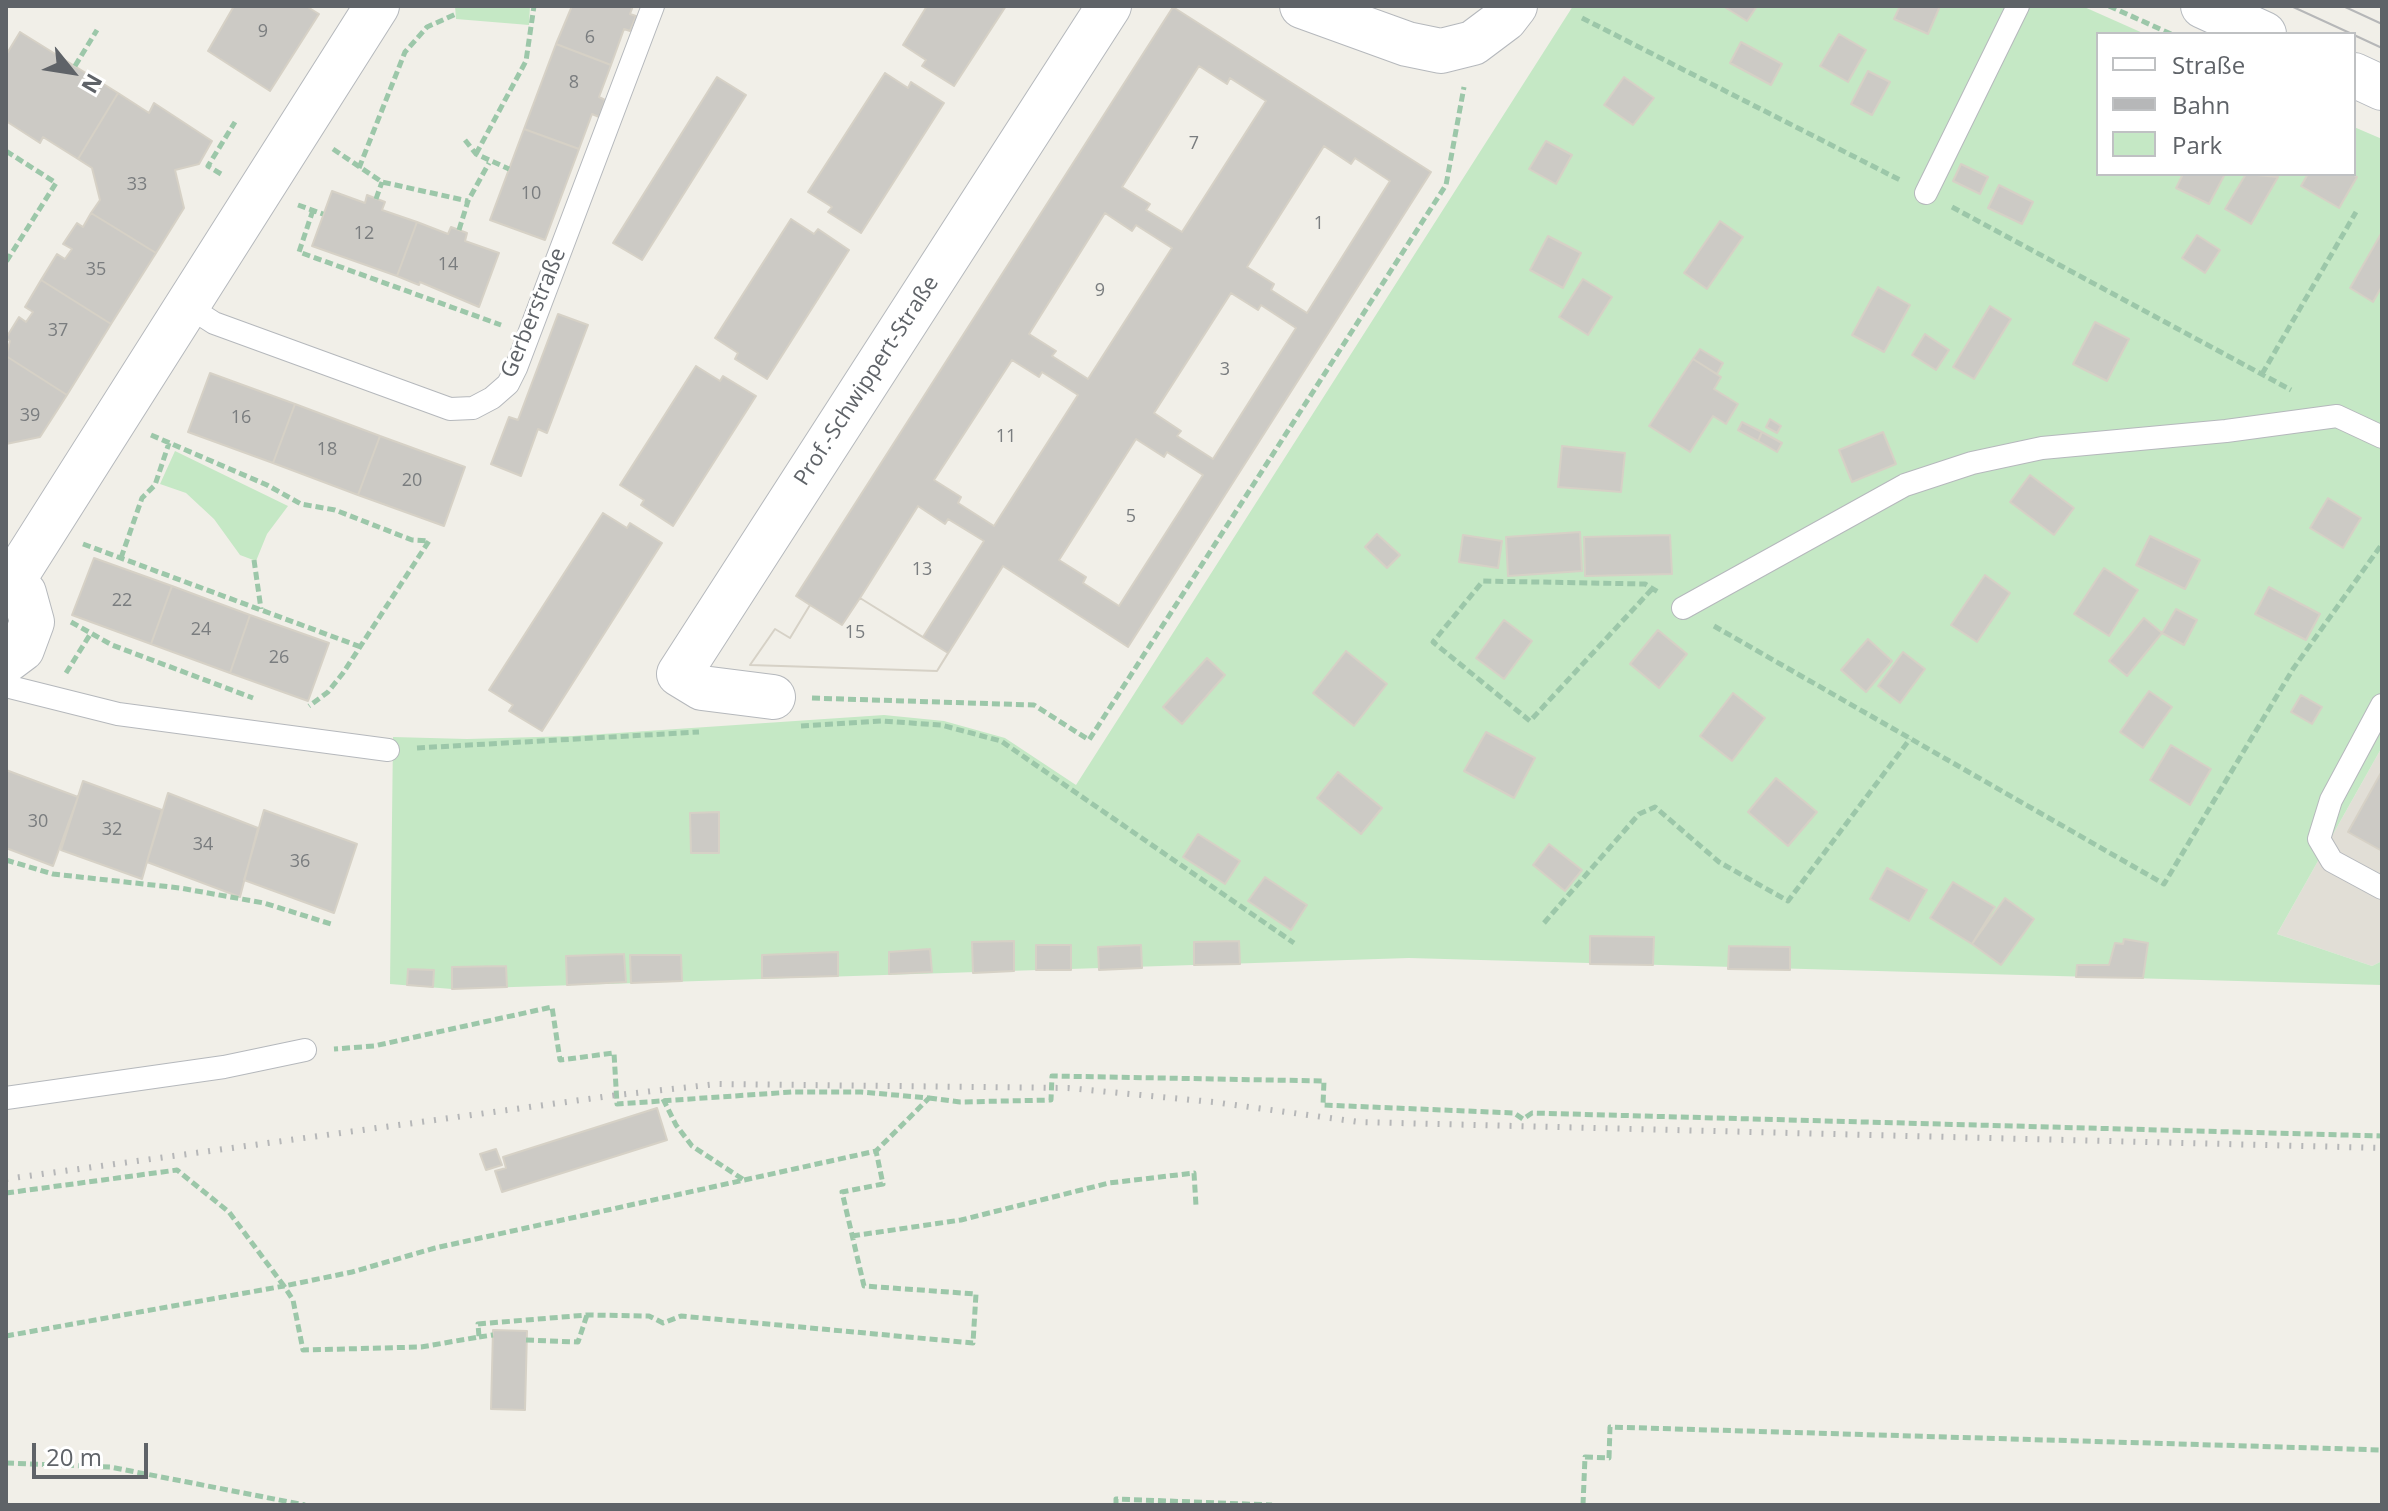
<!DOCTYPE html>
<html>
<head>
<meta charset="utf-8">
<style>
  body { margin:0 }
  #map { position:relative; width:2388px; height:1511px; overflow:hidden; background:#f1efe8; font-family:"Open Sans",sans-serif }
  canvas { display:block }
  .frame { position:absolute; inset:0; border:8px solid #5f6368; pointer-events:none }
  .legend { position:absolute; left:2096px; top:32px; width:260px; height:144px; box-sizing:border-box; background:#fff; border:2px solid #bfc1c3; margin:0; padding:10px 14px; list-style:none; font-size:24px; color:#5f6368 }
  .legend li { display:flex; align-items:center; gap:16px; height:40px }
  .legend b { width:40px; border:2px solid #bfc1c3 }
  .north { position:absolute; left:32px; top:32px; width:80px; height:80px; -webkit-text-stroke:6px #fff; paint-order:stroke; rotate:120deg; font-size:22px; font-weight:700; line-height:32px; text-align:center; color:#5f6368 }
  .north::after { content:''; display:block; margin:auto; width:28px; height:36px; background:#5f6368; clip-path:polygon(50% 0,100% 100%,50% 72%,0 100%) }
  .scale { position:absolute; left:32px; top:1443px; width:116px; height:36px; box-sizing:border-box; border:4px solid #5f6368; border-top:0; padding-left:10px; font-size:24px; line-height:28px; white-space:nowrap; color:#5f6368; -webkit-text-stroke:6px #fff; paint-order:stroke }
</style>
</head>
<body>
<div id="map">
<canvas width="2388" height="1511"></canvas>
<div class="frame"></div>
<ul class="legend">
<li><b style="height:10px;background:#fff"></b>Straße</li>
<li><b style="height:10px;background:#b6b7b8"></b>Bahn</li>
<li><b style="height:22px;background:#c5e8c5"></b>Park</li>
</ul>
<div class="north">N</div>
<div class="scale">20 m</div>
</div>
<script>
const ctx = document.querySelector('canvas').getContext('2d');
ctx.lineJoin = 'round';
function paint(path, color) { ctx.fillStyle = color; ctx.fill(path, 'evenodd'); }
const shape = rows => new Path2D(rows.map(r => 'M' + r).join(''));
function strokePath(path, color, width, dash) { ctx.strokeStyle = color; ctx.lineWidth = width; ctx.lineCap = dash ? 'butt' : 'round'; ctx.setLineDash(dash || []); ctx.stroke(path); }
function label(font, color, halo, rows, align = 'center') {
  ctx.font = font + ' "Open Sans",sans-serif'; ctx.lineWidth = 6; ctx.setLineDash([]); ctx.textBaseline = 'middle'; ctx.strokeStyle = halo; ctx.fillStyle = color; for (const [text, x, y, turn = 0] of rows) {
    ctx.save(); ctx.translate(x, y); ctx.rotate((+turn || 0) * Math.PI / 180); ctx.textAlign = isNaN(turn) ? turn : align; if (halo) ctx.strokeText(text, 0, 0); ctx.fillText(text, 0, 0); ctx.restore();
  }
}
const education = shape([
  [2382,747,2382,961,2372,966,2277,934]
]);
const green = shape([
  [455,6,530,6,529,25,456,19],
  [1573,6,2082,6,2145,34,2098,34,2098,174,2354,174,2354,127,2382,139,2382,747,2277,934,2372,966,2382,961,2382,985,1409,958,452,989,390,984,393,737,467,739,573,736,884,715,944,721,1005,738,1076,785],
  [175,451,288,506,267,534,256,561,240,555,214,519,186,493,160,484]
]);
const building = shape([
  [234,6,306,6,319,14,270,91,208,51,234,6],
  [572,6,633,6,630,14,636,16,630,31,624,29,611,65,556,44,572,6],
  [927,6,1006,6,954,86,922,66,926,60,903,45,927,6],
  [1723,6,1757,6,1747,21,1723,6],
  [1900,6,1940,6,1928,34,1894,19,1900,6],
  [1173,7,1431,172,1128,647,1003,566,937,671,750,665,775,629,790,638,810,605,796,596,1173,7],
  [20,32,118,93,78,159,43,137,40,143,6,121,6,55,20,32],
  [1839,34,1866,50,1848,82,1820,66,1839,34],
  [1741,42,1782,64,1771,85,1730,63,1741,42],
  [556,44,611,65,599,97,605,100,602,109,599,117,592,114,579,149,524,129,556,44],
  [1199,66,1227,84,1230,78,1266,101,1182,232,1146,210,1150,204,1122,187,1199,66],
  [1868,71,1890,82,1872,115,1851,104,1868,71],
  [885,73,908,88,911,82,944,103,861,233,828,212,832,207,808,192,885,73],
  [717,77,746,95,642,260,613,243,717,77],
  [1624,77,1654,98,1633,125,1604,105,1624,77],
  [118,93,149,113,154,103,212,141,199,164,175,170,184,208,156,253,91,213,100,200,92,168,78,159,118,93],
  [524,129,579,149,545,240,490,220,524,129],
  [1546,141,1572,155,1556,184,1529,169,1546,141],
  [1324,146,1351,164,1355,158,1390,181,1307,313,1271,290,1274,284,1247,267,1324,146],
  [1961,164,1988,177,1980,194,1953,181,1961,164],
  [2183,174,2225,174,2209,204,2176,188,2183,174],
  [2246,174,2278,177,2251,224,2225,209,2246,174],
  [2308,174,2352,174,2357,177,2339,208,2301,186,2308,174],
  [1999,185,2033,202,2022,224,1988,208,1999,185],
  [332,191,365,203,367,195,385,202,382,210,417,222,397,276,312,246,332,191],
  [91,213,156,253,111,324,41,280,57,254,65,259,72,249,63,244,77,223,83,227,91,213],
  [1105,213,1132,231,1136,225,1172,248,1088,379,1052,356,1056,351,1029,334,1105,213],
  [791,219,814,234,818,229,849,250,767,379,735,359,738,353,715,338,791,219],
  [1720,221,1743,237,1707,289,1684,273,1720,221],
  [417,222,448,234,451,227,467,233,465,241,499,253,479,307,420,282,419,285,397,276,417,222],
  [2382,232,2382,286,2373,302,2350,288,2382,232],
  [2197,235,2220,250,2205,273,2182,258,2197,235],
  [1548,236,1581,253,1563,288,1530,270,1548,236],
  [1583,279,1612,297,1588,335,1559,317,1583,279],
  [41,280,111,324,67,395,6,356,10,341,6,338,19,317,26,322,33,312,25,307,41,280],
  [1878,287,1910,305,1884,352,1852,335,1878,287],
  [1231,293,1258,310,1261,305,1296,328,1213,459,1177,436,1181,431,1154,413,1231,293],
  [1990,306,2011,319,1974,379,1953,367,1990,306],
  [558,314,588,325,547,433,538,429,521,476,491,464,509,417,518,420,558,314],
  [2095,322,2129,339,2107,381,2073,364,2095,322],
  [1925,334,1949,350,1936,370,1912,355,1925,334],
  [1700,349,1723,363,1717,374,1693,359,1700,349],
  [6,356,67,395,40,437,6,444,6,356],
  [1693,359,1721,377,1714,389,1738,404,1726,424,1713,416,1690,452,1649,426,1693,359],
  [1012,360,1039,377,1042,372,1078,395,994,526,958,503,961,497,934,480,1012,360],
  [696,366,720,381,723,376,756,396,673,526,641,505,644,500,620,485,696,366],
  [210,373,295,404,273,463,188,432,210,373],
  [295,404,380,436,358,495,273,463,295,404],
  [1770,419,1781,426,1777,433,1766,427,1770,419],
  [1742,422,1762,432,1758,441,1738,430,1742,422],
  [1762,432,1782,443,1777,452,1758,441,1762,432],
  [1883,432,1896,464,1852,482,1839,450,1883,432],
  [380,436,465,467,444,526,358,495,380,436],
  [1136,439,1164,457,1167,452,1203,475,1119,606,1083,583,1086,577,1059,560,1136,439],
  [1562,446,1625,453,1621,492,1558,487,1562,446],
  [2030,475,2074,508,2054,535,2010,502,2030,475],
  [2328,498,2361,518,2343,548,2310,528,2328,498],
  [918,506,945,524,948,519,984,541,923,637,860,598,918,506],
  [603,513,627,528,630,523,662,543,542,731,509,711,513,705,489,690,603,513],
  [1580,532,1582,571,1508,576,1506,537,1580,532],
  [1377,534,1400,555,1387,568,1365,547,1377,534],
  [1463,535,1502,541,1498,568,1459,562,1463,535],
  [1670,535,1672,574,1585,576,1584,537,1670,535],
  [2150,536,2200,560,2185,589,2136,565,2150,536],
  [94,558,172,586,151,644,72,615,94,558],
  [2104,568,2138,590,2109,636,2074,614,2104,568],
  [1985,575,2010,593,1977,642,1951,625,1985,575],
  [172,586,250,615,230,673,151,644,172,586],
  [2269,587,2320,614,2306,640,2255,614,2269,587],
  [860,598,948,653,937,671,750,665,775,629,790,638,810,605,842,625,860,598],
  [2176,609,2197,620,2184,645,2162,633,2176,609],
  [250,615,329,643,308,701,230,673,250,615],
  [2144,618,2162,633,2127,676,2109,661,2144,618],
  [1504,620,1532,641,1504,679,1476,658,1504,620],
  [1658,630,1687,654,1659,688,1630,664,1658,630],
  [1868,639,1892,661,1866,692,1841,670,1868,639],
  [1346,651,1387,684,1354,726,1313,693,1346,651],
  [1903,652,1925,669,1900,703,1878,686,1903,652],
  [1207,658,1225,675,1182,724,1163,707,1207,658],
  [2149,691,2172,707,2143,748,2120,732,2149,691],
  [1733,693,1765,718,1732,761,1700,736,1733,693],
  [2301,695,2322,707,2312,724,2291,712,2301,695],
  [1486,732,1535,758,1514,798,1464,771,1486,732],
  [2171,745,2211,769,2190,805,2150,780,2171,745],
  [6,770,78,797,53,866,6,848,6,770],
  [2382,771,2382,851,2348,832,2382,771],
  [1338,772,1382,808,1361,834,1317,798,1338,772],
  [1776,778,1817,812,1788,846,1748,812,1776,778],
  [83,781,162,810,142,879,61,850,83,781],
  [168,793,258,828,240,897,147,862,168,793],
  [264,810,357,844,334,913,244,880,264,810],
  [719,812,719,853,691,853,690,813,719,812],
  [1198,834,1240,861,1225,884,1183,857,1198,834],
  [1549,844,1582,870,1565,891,1533,865,1549,844],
  [1887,868,1927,890,1909,921,1870,899,1887,868],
  [1265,877,1307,905,1291,930,1248,901,1265,877],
  [1953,882,1995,907,1972,944,1930,918,1953,882],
  [2005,898,2034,919,2001,965,1972,944,2005,898],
  [1590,936,1654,937,1653,965,1590,964,1590,936],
  [2124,939,2148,943,2143,978,2076,977,2077,965,2109,965,2115,943,2123,944,2124,939],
  [1014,941,1014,971,973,973,972,942,1014,941],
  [1239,941,1240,964,1194,965,1194,942,1239,941],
  [1036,945,1071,945,1071,970,1036,970,1036,945],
  [1141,945,1142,968,1099,970,1098,947,1141,945],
  [1729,946,1790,947,1790,970,1728,969,1729,946],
  [930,949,932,972,889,974,889,952,930,949],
  [838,952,838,976,762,978,762,955,838,952],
  [624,954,626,982,567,985,566,956,624,954],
  [630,955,681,955,682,981,631,983,630,955],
  [506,966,507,987,452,989,452,967,506,966],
  [408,969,434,970,433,987,407,985,408,969],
  [657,1108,667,1140,502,1192,495,1171,506,1168,503,1157,657,1108],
  [496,1149,502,1165,486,1170,480,1154,496,1149],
  [493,1330,527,1331,525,1410,491,1409,493,1330]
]);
const path = shape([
  [2109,6,2171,34],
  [1582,18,1900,180],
  [75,66,97,30],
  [465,140,476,154,509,169],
  [333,149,382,182,468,201],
  [6,151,56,183,6,262],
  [476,154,526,61,534,6],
  [359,168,405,52,427,27,456,14],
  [221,174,208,166,235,122],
  [376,199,382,182],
  [298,205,323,214],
  [1952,207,2291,390],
  [313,210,299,252,501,325],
  [459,230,468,201,489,163],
  [2262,374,2356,212],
  [151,435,267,485,301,504,335,510,412,540,429,541,343,673,328,692,309,706],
  [83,544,361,647],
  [121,558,142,498,155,485,169,443],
  [254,560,261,609],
  [1652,589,1530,721,1433,642,1483,581,1645,584,1658,592],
  [71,622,112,645,253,698],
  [1714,626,2164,884,2293,669,2382,544],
  [66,673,91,633],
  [812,698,1034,705,1089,740,1446,185,1464,87],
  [801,726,881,721,941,725,1001,741,1294,943],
  [417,748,699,732],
  [6,860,53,874,180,888,264,903,331,924],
  [1544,923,1639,814,1655,807,1719,862,1788,901,1910,739],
  [929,1098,960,1102,1051,1100,1052,1076,1324,1081,1323,1105,1514,1113,1523,1119,1532,1113,2382,1136],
  [663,1099,676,1125,692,1146,744,1180],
  [6,1193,177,1170,229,1212,284,1286,352,1272,435,1248,876,1151,929,1098,861,1092,792,1092,617,1104,614,1053,560,1060,552,1007,374,1046,334,1049],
  [852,1236,961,1220,1109,1183,1194,1173,1196,1206],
  [6,1336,284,1286,293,1300,303,1350,421,1347,479,1337,478,1324,587,1315,649,1316,663,1323,681,1316,973,1343,976,1294,864,1286,842,1192,883,1184,876,1151],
  [479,1337,493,1335],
  [526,1340,578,1342,587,1315],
  [6,1463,110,1467,305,1505],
  [1116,1505,1116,1499,1272,1505],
  [1583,1505,1585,1457,1609,1458,1610,1427,2382,1450]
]);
const lane = shape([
  [1926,193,2018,6],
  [186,305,214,323,450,409,473,408,492,398,508,384,516,368,653,6],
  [1683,608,1905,485,1972,463,2042,448,2226,431,2337,416,2382,437],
  [6,686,118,714,388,750],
  [2382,705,2331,800,2319,839,2332,861,2382,888],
  [6,1098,224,1067,305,1050]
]);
const street = shape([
  [1302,6,1407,44,1441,51,1473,43,1505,19,1515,6],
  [6,579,24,593,32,622,22,649,6,661],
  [12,582,377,6],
  [773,697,702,688,679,674,1109,6]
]);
const secondary = shape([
  [2203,6,2264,34],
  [2354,75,2382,88]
]);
const tram = shape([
  [2291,6,2352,34],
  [2343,6,2382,24],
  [2354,35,2382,48]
]);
const rail = shape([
  [6,1179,617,1095,717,1084,1068,1088,1213,1102,1359,1122,2382,1148]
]);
const numberNames = [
  ["9",263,32],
  ["6",590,38],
  ["8",574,83],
  ["7",1194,144],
  ["33",137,185],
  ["10",531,194],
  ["1",1319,224],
  ["12",364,234],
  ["14",448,265],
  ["35",96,270],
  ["9",1100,291],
  ["37",58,331],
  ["3",1225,370],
  ["39",30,416],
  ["16",241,418],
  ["11",1006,437],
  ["18",327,450],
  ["20",412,481],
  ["5",1131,517],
  ["13",922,570],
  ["22",122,601],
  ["24",201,630],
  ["15",855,633],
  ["26",279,658],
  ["30",38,822],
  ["32",112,830],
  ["34",203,845],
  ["36",300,862]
];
const streetNames = [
  ["Gerberstraße",534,313,-68],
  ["Prof.-Schwippert-Straße",867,381,-57]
];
paint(education, '#e1ded6');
paint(green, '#c5e8c5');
paint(building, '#cccac5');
strokePath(building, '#d6d1c6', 2);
strokePath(lane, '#b5b8bc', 24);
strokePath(street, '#b5b8bc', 46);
strokePath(secondary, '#b6babf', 46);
strokePath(path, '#9cc7a9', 5, [8, 4]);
strokePath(lane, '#fff', 22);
strokePath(street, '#fff', 44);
strokePath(secondary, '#fff', 44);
strokePath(tram, '#b6b7b8', 2);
strokePath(rail, '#b6b7b8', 6, [2, 10]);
label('18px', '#7a7d7f', null, numberNames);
label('22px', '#5f6368', '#fff', streetNames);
</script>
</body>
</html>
